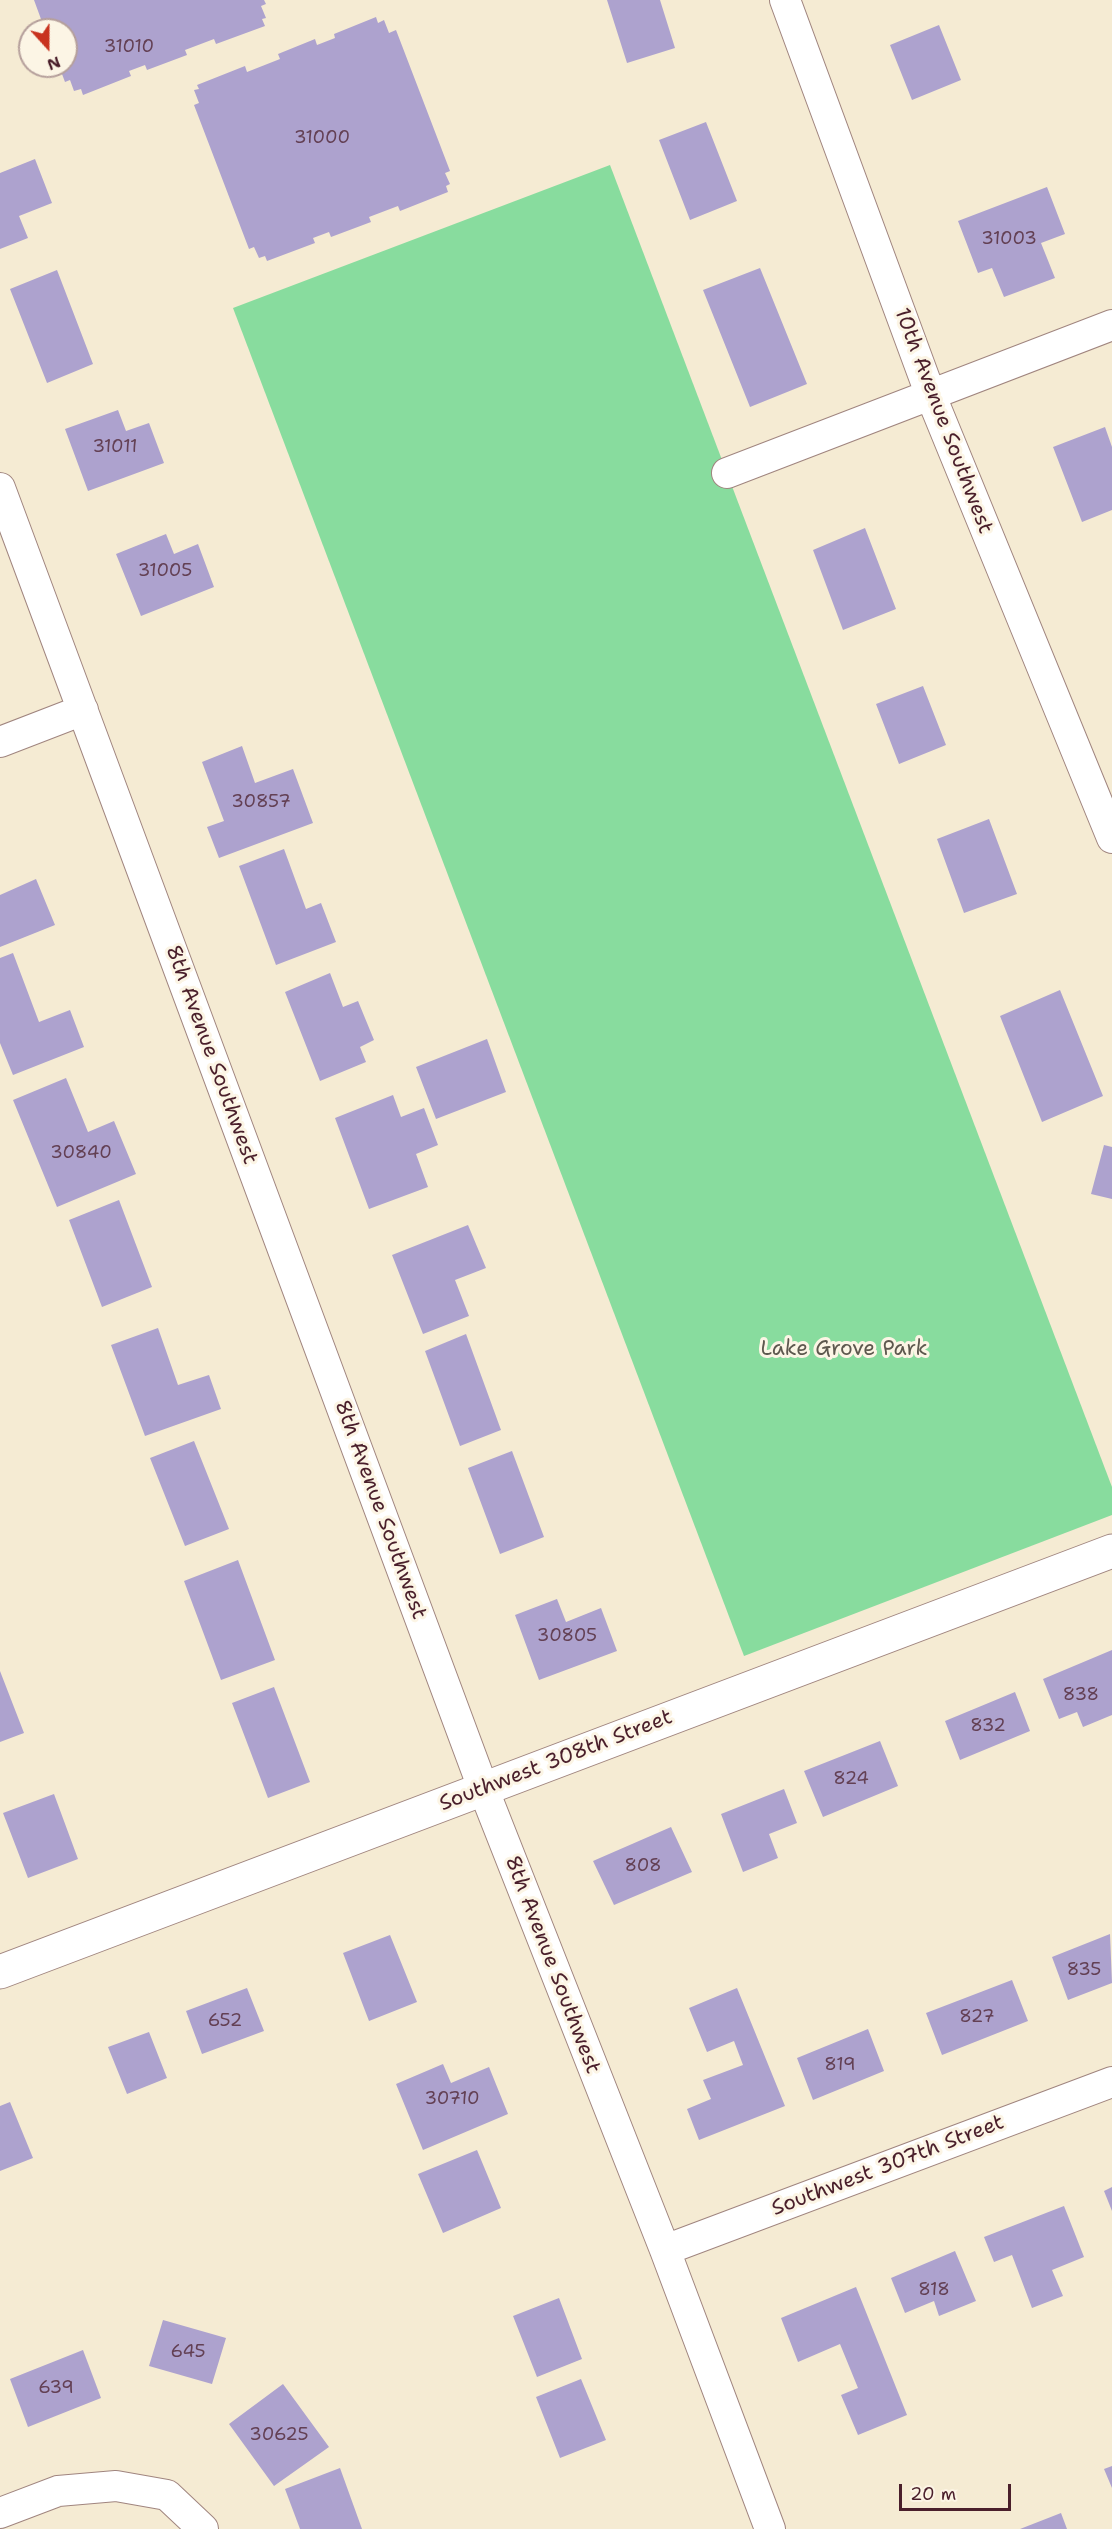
<!DOCTYPE html>
<html>
<head>
<meta charset="utf-8">
<style>
  body { margin:0 }
  #map { position:relative; width:1112px; height:2529px; overflow:hidden; background:#f5ebd3; font-family:"Shantell Sans",sans-serif }
  canvas { display:block }
  .north { position:absolute; left:18px; top:18px; width:60px; height:60px; box-sizing:border-box; background:#fcf5e5; border:2px solid #b59f9b; border-radius:50%; rotate:159deg; font-size:16px; font-weight:700; line-height:24px; text-align:center; color:#4a1f2b }
  .north::after { content:''; display:block; margin:auto; width:21px; height:27px; background:#c8321e; clip-path:polygon(50% 0,100% 100%,50% 72%,0 100%) }
  .scale { position:absolute; left:899px; top:2484px; width:112px; height:27px; box-sizing:border-box; border:3px solid #4a1f2b; border-top:0; padding-left:8px; font-size:18px; line-height:21px; white-space:nowrap; color:#4a1f2b; -webkit-text-stroke:4px #fcf5e5; paint-order:stroke }
</style>
</head>
<body>
<div id="map">
<canvas width="1112" height="2529"></canvas>
<div class="north">N</div>
<div class="scale">20 m</div>
</div>
<script>
const ctx = document.querySelector('canvas').getContext('2d');
ctx.lineJoin = 'round';
function paint(path, color) { ctx.fillStyle = color; ctx.fill(path, 'evenodd'); }
const shape = rows => new Path2D(rows.map(r => 'M' + r).join(''));
function strokePath(path, color, width, dash) { ctx.strokeStyle = color; ctx.lineWidth = width; ctx.lineCap = dash ? 'butt' : 'round'; ctx.setLineDash(dash || []); ctx.stroke(path); }
function label(font, color, halo, rows, align = 'center') {
  ctx.font = font + ' "Shantell Sans",sans-serif'; ctx.lineWidth = 6; ctx.setLineDash([]); ctx.textBaseline = 'middle'; ctx.strokeStyle = halo; ctx.fillStyle = color; for (const [text, x, y, turn = 0] of rows) {
    ctx.save(); ctx.translate(x, y); ctx.rotate((+turn || 0) * Math.PI / 180); ctx.textAlign = isNaN(turn) ? turn : align; if (halo) ctx.strokeText(text, 0, 0); ctx.fillText(text, 0, 0); ctx.restore();
  }
}
const green = shape([
  [610,165,1112,1487,1112,1515,744,1656,233,308]
]);
const building = shape([
  [34,0,264,0,266,4,261,6,266,18,262,19,265,26,216,44,214,39,185,50,187,55,147,70,145,65,129,71,131,76,83,95,81,89,74,91,70,80,65,82,59,66,66,66,66,30,45,30],
  [607,0,660,0,675,48,627,63],
  [376,17,378,23,384,20,389,33,396,30,450,171,445,173,450,184,446,186,448,192,400,211,398,206,369,217,371,222,331,237,329,232,313,238,315,243,267,261,265,256,259,258,254,247,249,249,194,105,199,103,194,90,199,89,197,85,245,66,247,72,280,59,278,54,315,39,317,45,335,38,334,34],
  [939,25,961,80,912,100,890,45],
  [706,122,737,201,690,220,659,140],
  [35,159,52,203,19,216,28,238,0,249,0,173],
  [1047,187,1065,234,1041,243,1055,278,1004,297,992,268,978,273,958,221],
  [760,268,807,384,750,407,703,290],
  [57,270,93,364,47,383,10,289],
  [118,410,126,431,149,423,164,463,88,491,65,429],
  [1105,427,1112,447,1112,510,1082,522,1053,447],
  [865,528,896,609,843,630,813,550],
  [166,534,174,554,198,544,214,587,141,616,116,554],
  [923,686,946,745,899,764,876,704],
  [242,746,255,783,293,769,313,823,219,858,207,827,224,821,202,762],
  [989,819,1017,894,964,913,937,839],
  [284,849,306,909,321,903,336,942,276,965,239,866],
  [36,879,55,925,0,947,0,895],
  [13,953,39,1022,70,1010,84,1047,13,1075,0,1043,0,958],
  [330,973,343,1007,358,1001,374,1040,360,1047,366,1062,320,1081,285,992],
  [1060,990,1103,1096,1042,1122,1000,1016],
  [487,1039,506,1092,436,1119,416,1067],
  [66,1078,88,1132,114,1121,136,1174,57,1207,13,1100],
  [393,1095,401,1117,424,1108,438,1145,416,1154,428,1187,369,1209,335,1118],
  [1104,1145,1112,1147,1112,1199,1091,1194],
  [119,1200,152,1287,102,1307,69,1220],
  [468,1225,486,1268,455,1280,469,1316,423,1334,392,1255],
  [158,1328,178,1385,209,1375,221,1409,145,1436,111,1345],
  [466,1334,501,1430,460,1446,425,1351],
  [194,1441,229,1529,185,1546,150,1458],
  [512,1451,544,1537,500,1554,468,1468],
  [238,1560,275,1660,221,1680,184,1581],
  [557,1599,566,1622,601,1608,617,1651,539,1680,515,1615],
  [1112,1650,1112,1715,1083,1727,1077,1712,1059,1719,1043,1679],
  [0,1671,24,1733,0,1742],
  [274,1687,310,1782,268,1798,232,1703],
  [1015,1692,1030,1731,960,1760,945,1721],
  [880,1741,898,1786,823,1817,804,1771],
  [784,1789,797,1823,769,1834,778,1858,743,1872,721,1814],
  [54,1794,78,1859,28,1878,3,1813],
  [671,1827,692,1872,614,1905,593,1861],
  [1110,1934,1112,1983,1068,2000,1052,1957],
  [390,1935,417,2002,369,2021,343,1953],
  [1012,1980,1028,2021,942,2055,926,2013],
  [247,1988,264,2031,202,2054,186,2011],
  [737,1988,785,2106,699,2140,687,2109,711,2099,703,2080,743,2065,734,2041,707,2052,689,2008],
  [868,2029,884,2071,813,2100,797,2058],
  [149,2032,167,2078,127,2094,108,2047],
  [443,2064,451,2083,489,2067,508,2114,423,2150,396,2084],
  [10,2102,33,2158,0,2171,0,2106],
  [477,2150,501,2208,443,2233,418,2174],
  [1112,2187,1112,2211,1104,2191],
  [1064,2206,1084,2257,1052,2270,1063,2296,1032,2308,1012,2255,994,2262,984,2237],
  [955,2251,976,2301,939,2316,934,2301,905,2313,891,2278],
  [856,2287,907,2415,858,2435,841,2395,858,2388,840,2344,798,2362,781,2318],
  [559,2298,582,2359,537,2377,513,2316],
  [163,2320,226,2338,212,2384,149,2366],
  [83,2350,101,2398,28,2427,10,2379],
  [581,2379,606,2440,560,2458,536,2397],
  [283,2384,329,2447,274,2486,229,2424],
  [1112,2466,1112,2488,1104,2469],
  [340,2468,362,2529,300,2529,285,2489],
  [1061,2513,1067,2529,1020,2529]
]);
const minor = shape([
  [785,0,931,396,1112,838],
  [727,473,1112,325],
  [0,488,483,1788,665,2250,770,2529],
  [0,742,83,710],
  [665,2250,1112,2082],
  [0,2513,58,2491,116,2486,167,2495,203,2529]
]);
const tertiary = shape([
  [0,1972,1112,1551]
]);
const numberNames = [
  ["31010",129,47],
  ["31000",322,138],
  ["31003",1009,239],
  ["31011",115,447],
  ["31005",165,571],
  ["30857",261,802],
  ["30840",81,1153],
  ["30805",567,1636],
  ["838",1081,1695],
  ["832",988,1726],
  ["824",851,1779],
  ["808",643,1866],
  ["835",1084,1970],
  ["827",977,2017],
  ["652",225,2021],
  ["819",840,2065],
  ["30710",452,2099],
  ["818",934,2290],
  ["645",188,2352],
  ["639",56,2388],
  ["30625",279,2435]
];
const streetNames = [
  ["10th Avenue Southwest",943,421,69],
  ["8th Avenue Southwest",211,1055,70],
  ["8th Avenue Southwest",380,1510,70],
  ["Southwest 308th Street",556,1761,-21],
  ["8th Avenue Southwest",552,1965,69],
  ["Southwest 307th Street",888,2166,-21]
];
const parkNames = [
  ["Lake Grove Park",844,1350]
];
paint(green, '#88dc9e');
paint(building, '#ada2ce');
strokePath(minor, '#a0857f', 32);
strokePath(tertiary, '#a0857f', 35);
strokePath(minor, '#fff', 30);
strokePath(tertiary, '#fff', 33);
label('18px', '#634054', null, numberNames);
label('21px', '#4a1f2b', '#fcf5e5', streetNames);
label('21px', '#5d584e', '#fcf5e5', parkNames);
</script>
</body>
</html>
